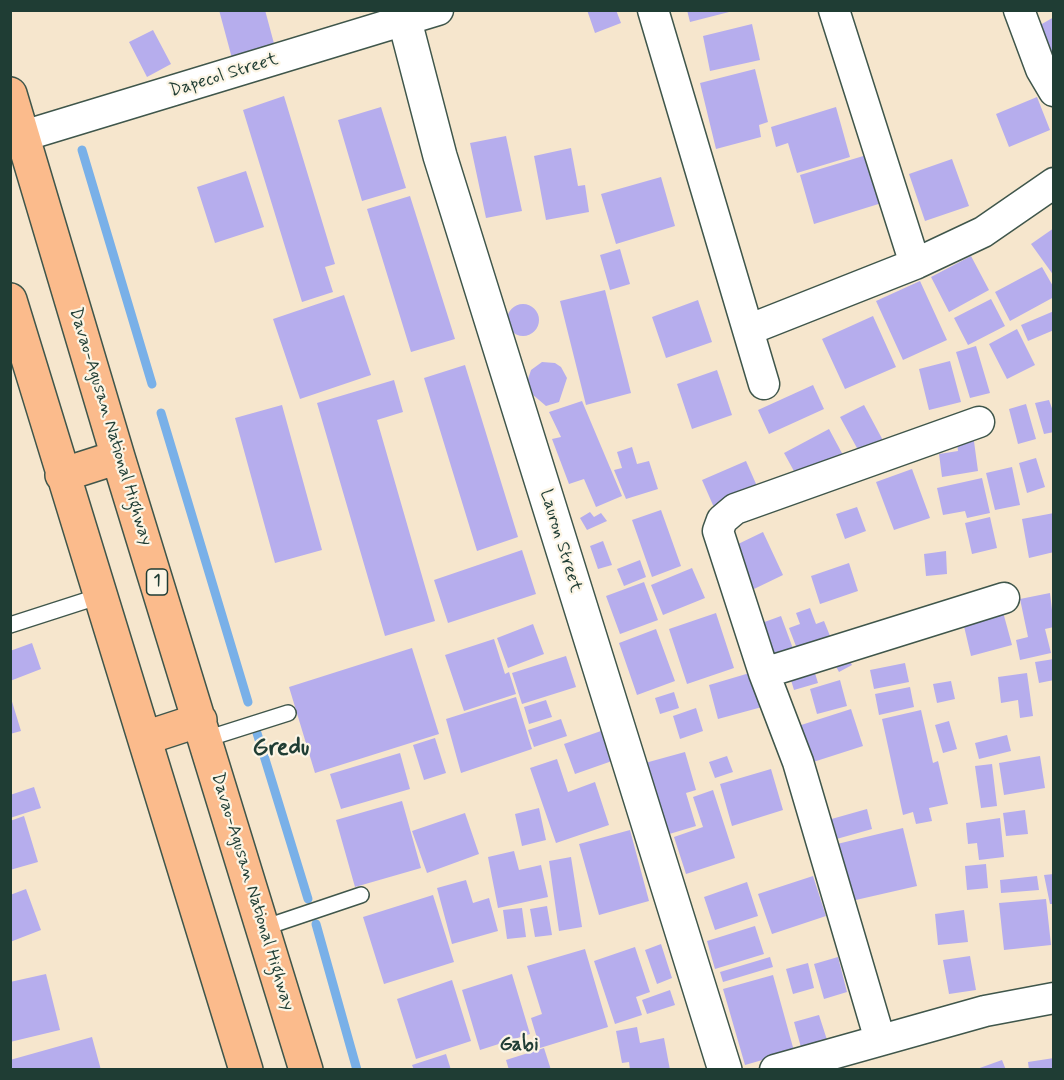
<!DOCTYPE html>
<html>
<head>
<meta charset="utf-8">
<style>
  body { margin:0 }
  #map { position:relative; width:1064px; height:1080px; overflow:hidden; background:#f6e6cd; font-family:Mynerve,sans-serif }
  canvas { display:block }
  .frame { position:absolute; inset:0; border:12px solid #1f3d34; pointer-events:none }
</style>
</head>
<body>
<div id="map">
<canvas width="1064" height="1080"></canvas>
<div class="frame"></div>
</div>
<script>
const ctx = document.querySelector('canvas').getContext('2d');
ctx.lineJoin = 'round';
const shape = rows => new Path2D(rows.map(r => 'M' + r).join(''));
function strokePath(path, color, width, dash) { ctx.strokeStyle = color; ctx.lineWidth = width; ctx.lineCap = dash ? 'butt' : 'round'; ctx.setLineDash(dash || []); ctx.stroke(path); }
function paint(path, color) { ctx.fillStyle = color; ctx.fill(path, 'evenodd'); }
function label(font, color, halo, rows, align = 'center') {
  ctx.font = font + ' Mynerve,sans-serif'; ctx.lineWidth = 4.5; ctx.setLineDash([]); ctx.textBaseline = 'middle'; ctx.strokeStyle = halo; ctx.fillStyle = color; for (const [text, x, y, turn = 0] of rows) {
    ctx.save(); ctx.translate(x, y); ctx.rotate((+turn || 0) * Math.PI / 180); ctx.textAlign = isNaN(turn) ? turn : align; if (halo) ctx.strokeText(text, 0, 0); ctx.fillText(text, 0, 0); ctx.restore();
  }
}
const stream = shape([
  [82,150,152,384],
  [161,413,248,702],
  [257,733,308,899],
  [316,924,357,1070]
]);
const building = shape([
  [219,10,265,10,276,51,233,62],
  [587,10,616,10,621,23,595,33],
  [687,10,733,10,733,11,690,22],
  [1054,17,1054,54,1051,55,1035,28],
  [752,24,760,60,710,71,703,36],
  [153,30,171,64,147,77,129,42],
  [755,69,768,122,759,125,761,137,716,149,700,83],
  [284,96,335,264,325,267,333,292,302,302,243,110],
  [1037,97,1050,130,1009,147,996,114],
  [381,107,406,188,362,201,338,120],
  [836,107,850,157,797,173,788,143,776,147,771,127],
  [506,136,522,211,486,218,470,143],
  [571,148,578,186,585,185,589,212,546,220,534,156],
  [870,154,885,202,814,224,800,175],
  [952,159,969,206,925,221,909,174],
  [246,171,264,227,215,243,197,187],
  [661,177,675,226,616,244,601,194],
  [410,196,455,339,411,352,367,209],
  [1054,228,1054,276,1031,244],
  [620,249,630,284,610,290,600,255],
  [971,256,989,290,949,312,931,277],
  [1042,267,1054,288,1054,297,1010,321,995,292],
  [920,281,947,340,903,360,876,301],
  [605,290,631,393,586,405,560,301],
  [344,295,371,375,300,399,273,319],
  [991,299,1005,326,968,345,954,318],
  [698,300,712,342,666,358,652,317],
  '507 320a16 16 0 1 1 32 0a16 16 0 1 1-32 0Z',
  [1054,311,1054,330,1028,341,1021,325],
  [873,316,896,367,845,389,822,339],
  [1017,329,1035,365,1007,379,989,344],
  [976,346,990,393,970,398,956,352],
  [950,361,961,402,929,410,919,369],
  [542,362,555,363,561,367,567,378,559,402,546,406,532,394,527,382,531,370],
  [465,365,518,537,477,551,424,378],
  [717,370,732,415,692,429,677,384],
  [394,380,403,412,377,420,435,621,385,636,317,403],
  [813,385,824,409,769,434,758,410],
  [1049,400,1054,414,1054,432,1044,434,1035,403],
  [582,401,622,496,596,507,584,479,569,484,552,439,561,437,549,412],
  [1026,404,1036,439,1018,444,1009,409],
  [282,405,322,550,275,563,235,418],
  [864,405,886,446,863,459,840,417],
  [829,429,844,457,800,482,784,453],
  [973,434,978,471,942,477,939,454,958,451,956,436],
  [632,447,637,464,649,461,658,489,626,499,614,470,622,468,617,452],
  [1036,458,1045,487,1027,493,1019,463],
  [746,461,760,493,716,512,702,480],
  [1012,467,1020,505,995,510,986,473],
  [912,469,930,518,894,530,876,482],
  [982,478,990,513,967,518,965,511,943,515,937,488],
  [857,507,866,531,845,539,836,514],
  [661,510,681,566,652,577,632,520],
  [590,512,594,517,601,513,607,521,587,530,580,518],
  [1054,513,1054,552,1029,558,1022,519],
  [990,517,997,548,972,554,965,523],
  [763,532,783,575,754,589,734,546],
  [603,541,612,565,598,569,590,546],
  [522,550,536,594,448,623,434,580],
  [946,551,947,574,926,576,924,554],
  [640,560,646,577,624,586,617,569],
  [849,563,858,591,820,604,811,576],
  [692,568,705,598,663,615,651,585],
  [644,582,658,620,620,634,606,596],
  [1050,593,1054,627,1045,629,1051,653,1020,660,1016,640,1028,637,1020,599],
  [810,608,816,624,824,621,832,641,799,654,789,628,800,624,796,613],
  [1003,612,1012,645,971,656,963,622],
  [716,613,734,668,687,684,669,629],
  [781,616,795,654,772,662,759,624],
  [533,624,544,654,508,668,497,638],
  [656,629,675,681,637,695,619,643],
  [494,639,505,674,509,672,516,694,464,711,445,655],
  [32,643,41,669,10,681,10,651],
  [412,648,439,734,315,773,289,687],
  [846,654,852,665,839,672,833,661],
  [566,656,576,687,522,704,512,673],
  [1054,659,1054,680,1039,683,1035,662],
  [811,660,818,683,794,690,787,667],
  [905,663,909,682,874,689,870,670],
  [753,672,762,707,718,719,709,685],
  [1027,673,1033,716,1020,718,1018,700,1001,703,998,677],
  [840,680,847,706,817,714,810,689],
  [951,681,955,699,937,703,933,684],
  [910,687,914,707,879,715,875,694],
  [674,692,679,708,660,714,655,698],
  [10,695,21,731,10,734],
  [516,697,532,749,461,773,446,719],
  [546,700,552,717,529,724,524,707],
  [696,708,703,731,680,739,673,716],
  [851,709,863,746,807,764,795,727],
  [921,710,933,763,938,761,948,804,929,808,932,821,916,824,913,812,903,815,882,719],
  [561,719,567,736,534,747,528,730],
  [949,721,957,749,943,753,935,725],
  [601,731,612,761,575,774,564,744],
  [1007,735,1011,751,979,759,975,743],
  [435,738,446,773,424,780,413,745],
  [685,752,696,790,686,793,696,826,666,835,645,763],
  [400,753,410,789,341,809,330,774],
  [727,756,733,772,715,778,709,762],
  [1040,756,1045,788,1004,795,999,763],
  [557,759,568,792,595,782,609,825,556,843,530,768],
  [992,764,997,806,981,808,975,766],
  [771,769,783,810,732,826,720,784],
  [34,787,41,808,10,818,10,795],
  [713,790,735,858,686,874,674,837,703,827,693,797],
  [402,801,421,868,355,887,336,820],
  [539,808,546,840,522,846,515,814],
  [867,809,872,829,833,840,828,820],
  [1025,810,1028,834,1006,836,1003,813],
  [465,813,479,854,427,873,412,831],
  [24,816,38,862,10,870,10,821],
  [1000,818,1004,857,979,860,977,843,968,844,966,823],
  [903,828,917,886,847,902,833,845],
  [630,830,649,901,599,915,579,844],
  [514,851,519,870,541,865,548,897,498,908,488,857],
  [571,857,582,927,559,931,549,861],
  [986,864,988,888,967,890,965,866],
  [1054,874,1054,904,1050,904,1044,875],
  [813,876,826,916,772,934,758,894],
  [1037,876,1039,890,1001,893,1000,880],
  [466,880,473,903,489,898,498,931,452,944,437,888],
  [747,882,758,916,715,930,704,897],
  [26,889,41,930,10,942,10,895],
  [433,895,454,962,384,984,363,917],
  [1046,899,1051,945,1004,950,999,903],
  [547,906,552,935,535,937,530,909],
  [522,908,526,937,507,939,503,910],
  [964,910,968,942,938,945,935,914],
  [755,926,764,954,715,969,707,941],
  [661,944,672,978,657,984,645,950],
  [635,947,650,992,636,997,642,1015,615,1024,594,961],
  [585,949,608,1027,540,1048,531,1018,542,1014,527,966],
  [970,956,976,990,949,994,943,960],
  [770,957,773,967,723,982,720,972],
  [838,957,847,992,824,999,814,964],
  [808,963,814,988,793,994,786,969],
  [46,974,60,1030,10,1042,10,982],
  [512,974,530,1034,480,1050,462,990],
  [773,975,794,1051,745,1065,723,989],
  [452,980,471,1041,416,1059,397,999],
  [670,990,675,1005,647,1014,642,1000],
  [819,1015,828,1043,802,1051,794,1022],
  [637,1027,640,1043,664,1038,670,1070,630,1070,629,1062,622,1063,616,1031],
  [92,1037,101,1070,10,1070,10,1060],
  [544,1048,551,1070,509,1070,506,1060],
  [446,1054,451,1070,414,1070,412,1065],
  [1054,1058,1054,1070,1029,1070,1028,1062],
  [1002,1060,1006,1070,977,1070,977,1069]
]);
const service = shape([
  [10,625,100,596],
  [206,739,288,713],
  [263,928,361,895]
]);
const minor = shape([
  [653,10,764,384],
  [834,10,915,264],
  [1019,10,1041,69,1054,91],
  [10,140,438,10],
  [748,330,915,264,983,232,1054,183],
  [764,673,1004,598],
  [880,1040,798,762,764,673,718,531,722,520,735,509,979,422],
  [775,1070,985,1011,1054,998]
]);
const tertiary = shape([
  [402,10,440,156,725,1070]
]);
const trunk = shape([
  [10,94,118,457,306,1070],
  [10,300,246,1070],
  [62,475,118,457],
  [145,738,200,720]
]);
const shields = [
  [157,582,21]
];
const shieldNames = [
  ["1",157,582]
];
const streetNames = [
  ["Dapecol Street",224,76,-17],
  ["Davao-Agusan National Highway",110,427,73],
  ["Lauron Street",560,541,73],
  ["Davao-Agusan National Highway",252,892,73]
];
const neighbourhoodNames = [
  ["Gabi",519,1046]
];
const districtNames = [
  ["Gredu",281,749]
];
strokePath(stream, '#79b0e8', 9);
paint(building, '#b6aded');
strokePath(service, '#3f564b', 18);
strokePath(minor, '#3f564b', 33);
strokePath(tertiary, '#3f564b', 36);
strokePath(trunk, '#3f564b', 36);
strokePath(service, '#fff', 15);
strokePath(minor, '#fff', 30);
strokePath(tertiary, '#fff', 33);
strokePath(trunk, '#fbbb8c', 33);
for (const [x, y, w] of shields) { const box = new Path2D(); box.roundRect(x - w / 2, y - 13, w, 26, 4.5); ctx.fillStyle = '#fcf5e5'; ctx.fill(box); strokePath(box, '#1f3d34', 1.5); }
label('bold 16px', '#1f3d34', null, shieldNames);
label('18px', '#1f3d34', '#fcf5e5', streetNames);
label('bold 20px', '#1f3d34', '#fcf5e5', neighbourhoodNames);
label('bold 24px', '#1f3d34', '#fcf5e5', districtNames);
</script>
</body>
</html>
